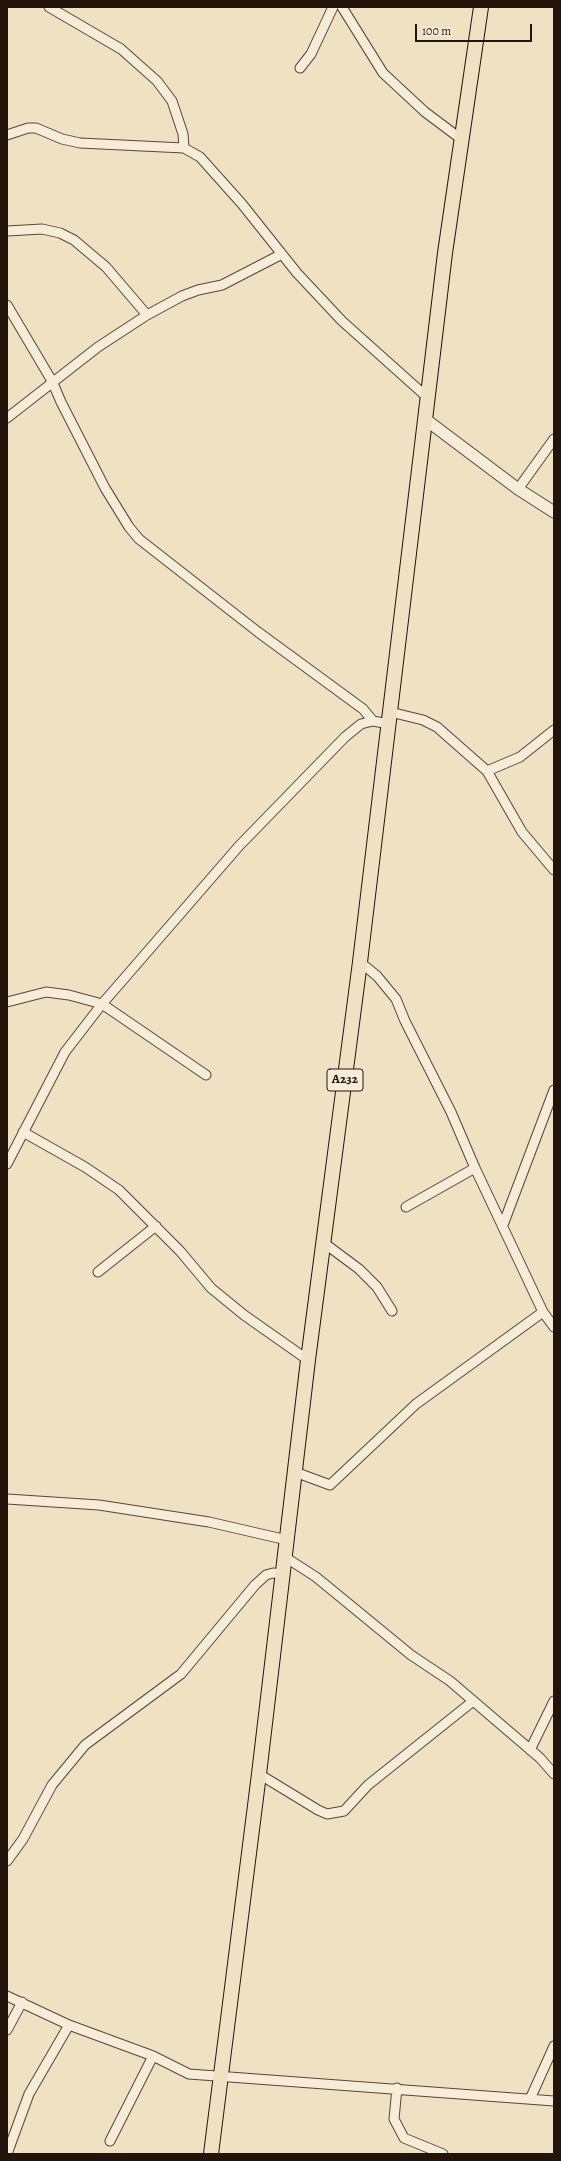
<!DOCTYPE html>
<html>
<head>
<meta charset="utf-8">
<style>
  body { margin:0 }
  #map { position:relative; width:561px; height:2161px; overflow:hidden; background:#f1e1c3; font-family:Alegreya,serif }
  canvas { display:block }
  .frame { position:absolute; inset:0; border:8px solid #24130a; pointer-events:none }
  .scale { position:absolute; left:415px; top:24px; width:117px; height:18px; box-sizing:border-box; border:2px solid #24130a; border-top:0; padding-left:5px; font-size:12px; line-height:14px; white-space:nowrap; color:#24130a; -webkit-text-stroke:3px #f6ecd8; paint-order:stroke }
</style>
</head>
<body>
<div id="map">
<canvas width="561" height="2161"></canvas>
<div class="frame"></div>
<div class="scale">100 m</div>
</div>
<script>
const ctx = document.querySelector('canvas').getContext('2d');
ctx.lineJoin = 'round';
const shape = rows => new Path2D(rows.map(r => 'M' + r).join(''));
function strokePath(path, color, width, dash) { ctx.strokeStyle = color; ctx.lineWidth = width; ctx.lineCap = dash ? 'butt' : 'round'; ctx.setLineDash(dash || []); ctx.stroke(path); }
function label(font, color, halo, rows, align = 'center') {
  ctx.font = font + ' Alegreya,serif'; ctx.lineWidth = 3; ctx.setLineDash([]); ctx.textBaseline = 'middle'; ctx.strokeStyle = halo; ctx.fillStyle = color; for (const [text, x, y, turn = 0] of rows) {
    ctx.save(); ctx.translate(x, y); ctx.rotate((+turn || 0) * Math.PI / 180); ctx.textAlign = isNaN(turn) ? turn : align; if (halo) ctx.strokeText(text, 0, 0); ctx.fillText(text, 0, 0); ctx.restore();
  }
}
const minor = shape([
  [49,7,121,49,157,81,172,101,183,134,184,148],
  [342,7,383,73,425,112,461,139],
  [300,68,311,54,333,7],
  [7,135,28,128,36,128,62,139,80,143,184,148,200,157,242,204,297,273,342,321,428,398],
  [7,231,42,229,60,233,74,240,106,267,147,315],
  [7,305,52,381,61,402,105,488,129,527,139,539,258,632,363,709,373,721],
  [7,418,98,347,147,315,182,296,198,290,222,285,282,254],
  [518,489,554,439],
  [390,712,423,720,437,727,487,771,522,832,554,870],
  [487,771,520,757,554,730],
  [360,962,377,976,396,999,405,1021,451,1112,475,1168,543,1312,554,1327],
  [7,1002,46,992,69,995,102,1004,206,1075],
  [23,1132,85,1167,119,1190,180,1251,211,1288,244,1315,308,1360],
  [7,1164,65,1052,102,1004,239,846,345,737,361,724,373,721,389,724],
  [406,1207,475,1168],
  [503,1225,554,1090],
  [324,1243,359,1269,377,1287,392,1311],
  [98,1272,156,1226],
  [295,1472,330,1485,416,1404,543,1312],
  [7,1499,99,1505,209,1522,287,1540],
  [285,1557,316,1577,411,1655,450,1681,540,1758,554,1774],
  [530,1750,554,1701],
  [259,1774,318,1810,327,1814,344,1811,368,1785,472,1702],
  [7,1861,23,1839,52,1785,85,1745,181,1674,255,1585,266,1575,273,1573,282,1574],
  [7,1996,69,2025,153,2056,189,2074,554,2101],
  [7,2030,22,2002],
  [397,2088,394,2119,404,2138,443,2154],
  [530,2099,554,2046],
  [110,2141,153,2056],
  [7,2154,29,2094,69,2025]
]);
const tertiary = shape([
  [425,419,518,489,554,512]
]);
const primary = shape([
  [211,2154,259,1774,308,1360,360,962,445,253,481,7]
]);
const shields = [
  [345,1080,36]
];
const shieldNames = [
  ["A232",345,1080]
];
strokePath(minor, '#574638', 11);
strokePath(tertiary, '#574638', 13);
strokePath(primary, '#24130a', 16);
strokePath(minor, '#f6ecd8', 9);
strokePath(tertiary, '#f6ecd8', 11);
strokePath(primary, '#f1e1c3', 14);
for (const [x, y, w] of shields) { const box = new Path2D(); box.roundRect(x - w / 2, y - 11, w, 22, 3); ctx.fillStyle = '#f6ecd8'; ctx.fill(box); strokePath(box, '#24130a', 1); }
label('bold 13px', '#24130a', null, shieldNames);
</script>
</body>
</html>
